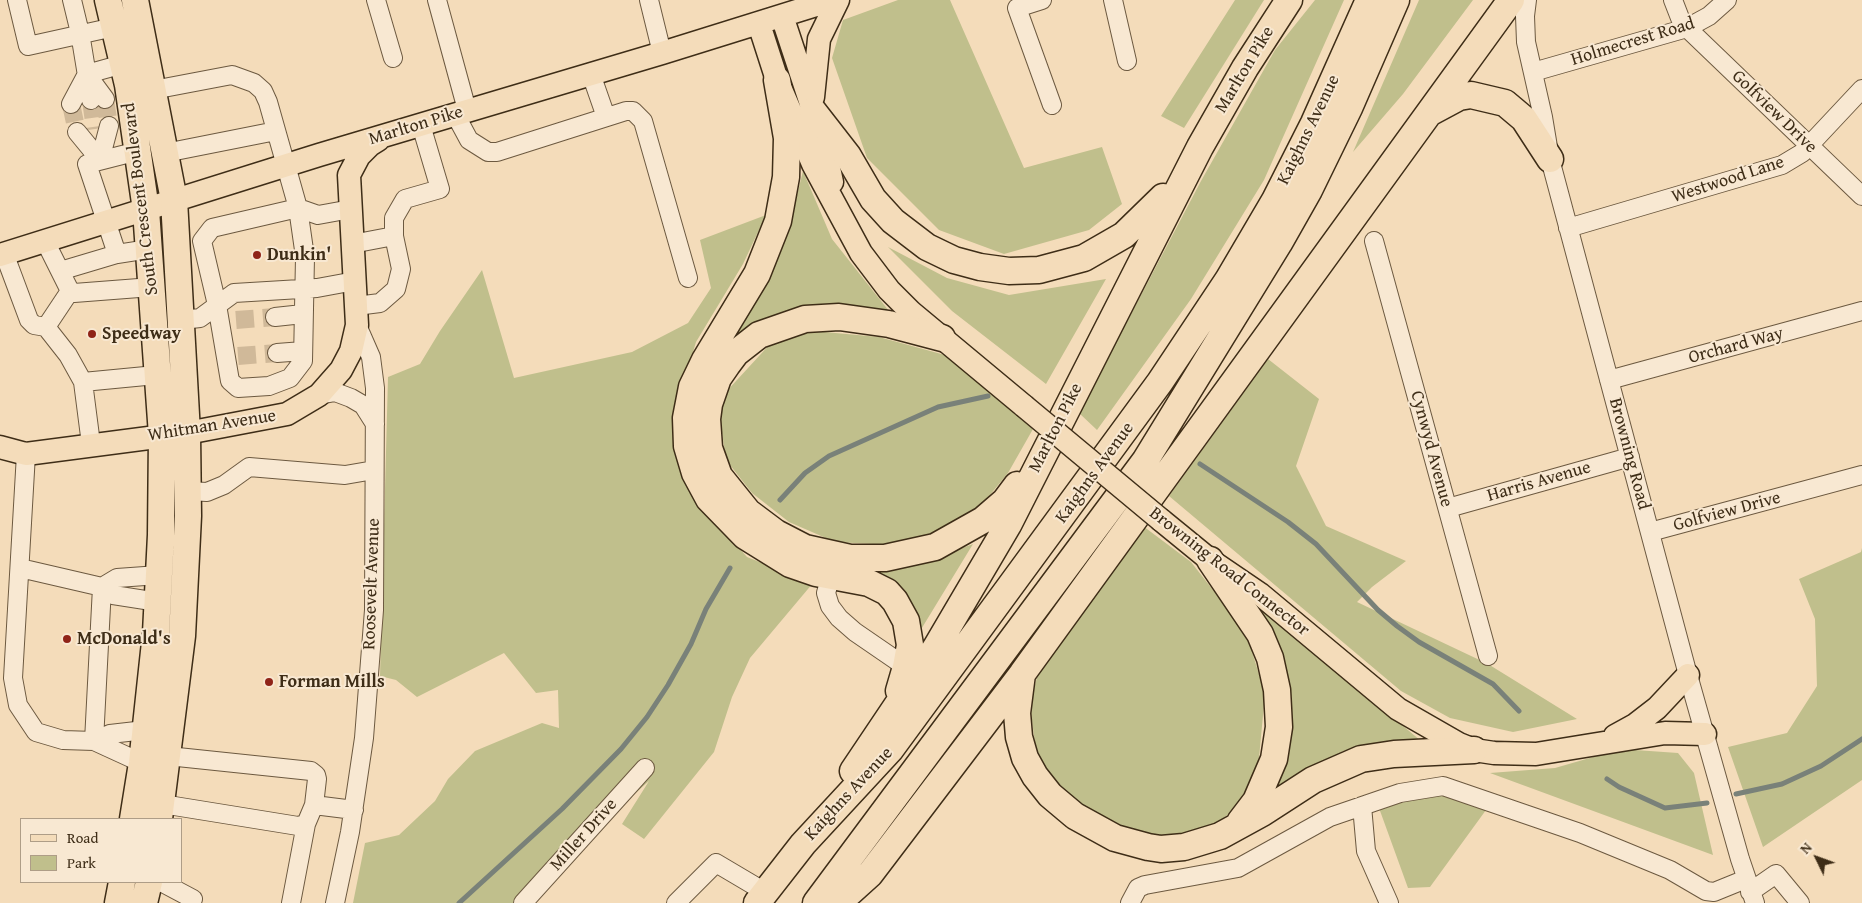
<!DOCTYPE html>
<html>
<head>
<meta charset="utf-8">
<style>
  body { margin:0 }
  #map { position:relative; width:1862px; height:903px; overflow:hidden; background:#f4dcba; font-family:"Gentium Book Plus",serif }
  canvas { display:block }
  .legend { position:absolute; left:20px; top:818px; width:162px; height:65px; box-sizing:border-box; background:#f8e8d2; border:1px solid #ae9d87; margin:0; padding:6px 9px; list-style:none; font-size:15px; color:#3e2d17 }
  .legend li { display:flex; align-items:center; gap:10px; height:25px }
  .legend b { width:25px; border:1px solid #ae9d87 }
  .north { position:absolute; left:1792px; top:833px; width:50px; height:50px; -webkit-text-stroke:4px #f8e8d2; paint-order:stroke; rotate:312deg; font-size:14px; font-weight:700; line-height:20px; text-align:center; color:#3e2d17 }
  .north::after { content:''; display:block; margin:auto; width:18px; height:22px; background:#3e2d17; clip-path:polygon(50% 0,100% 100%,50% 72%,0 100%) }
</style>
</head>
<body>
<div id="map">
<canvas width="1862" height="903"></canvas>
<ul class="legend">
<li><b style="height:6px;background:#f4dcba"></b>Road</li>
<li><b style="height:14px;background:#c0bf8c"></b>Park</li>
</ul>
<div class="north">N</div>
</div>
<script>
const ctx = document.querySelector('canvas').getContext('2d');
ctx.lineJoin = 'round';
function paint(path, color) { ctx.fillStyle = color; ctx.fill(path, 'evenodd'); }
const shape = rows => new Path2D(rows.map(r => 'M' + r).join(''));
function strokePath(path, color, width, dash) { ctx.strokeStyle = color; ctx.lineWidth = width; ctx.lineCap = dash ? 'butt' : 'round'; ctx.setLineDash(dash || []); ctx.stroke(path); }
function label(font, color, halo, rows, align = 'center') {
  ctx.font = font + ' "Gentium Book Plus",serif'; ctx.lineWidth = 4; ctx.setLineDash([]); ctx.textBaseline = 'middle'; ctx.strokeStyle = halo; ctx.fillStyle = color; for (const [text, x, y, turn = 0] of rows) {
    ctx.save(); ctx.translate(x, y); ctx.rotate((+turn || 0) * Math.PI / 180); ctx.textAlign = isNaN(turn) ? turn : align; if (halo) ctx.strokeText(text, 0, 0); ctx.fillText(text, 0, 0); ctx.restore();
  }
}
const green = shape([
  [898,0,950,0,1024,168,1102,147,1122,204,1089,230,1004,254,939,230,867,158,832,58,843,20],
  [1235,0,1264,0,1184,128,1161,116],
  [1315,0,1344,0,1264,180,1191,299,1097,430,1079,413,1201,181,1275,50],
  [1419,0,1473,0,1403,94,1353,152],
  [803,171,832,239,889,311,803,307,730,341,787,236],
  [766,215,743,264,696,342,673,420,692,495,747,557,813,583,750,658,732,697,714,752,644,839,622,824,649,781,513,903,353,903,365,843,399,835,435,801,448,779,475,751,542,723,559,728,558,690,536,693,504,653,417,697,396,680,380,676,388,377,420,364,440,331,482,270,514,378,632,352,688,323,711,288,700,240],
  [888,247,947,278,1009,295,1106,279,1046,384,952,311],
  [803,330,879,337,945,355,1033,429,1008,473,980,507,938,533,892,545,835,542,789,522,752,493,726,460,720,418,725,393,771,343],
  [1268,359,1319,399,1296,466,1326,526,1406,561,1372,587,1357,602,1488,664,1577,719,1513,732,1450,718,1401,691,1169,496],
  [1143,526,1191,562,1246,632,1265,694,1259,758,1244,801,1213,827,1173,837,1128,832,1079,808,1037,759,1030,705,1038,673],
  [973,544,917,636,915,608,899,585,868,571,935,558],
  [1862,548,1862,780,1763,847,1728,747,1787,733,1817,686,1815,619,1799,579,1861,552],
  [1257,603,1421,741,1343,751,1272,792,1281,655],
  [1621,749,1678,753,1694,773,1713,855,1490,773,1555,768],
  [1442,793,1486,810,1430,887,1408,888,1379,808]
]);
const stream = shape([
  [1200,464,1288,522,1316,544,1378,610,1397,626,1419,642,1493,684,1519,711],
  [780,500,805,473,829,456,938,407,988,396],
  [1607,779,1619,787,1665,808,1707,803],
  [1736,794,1782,784,1821,766,1862,739],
  [459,903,562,809,621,749,647,717,668,685,691,644,706,609,730,568]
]);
const minorTunnel = shape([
  [105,99,109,126],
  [91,100,95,129],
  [71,104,77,132],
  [236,320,275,317],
  [238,356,277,353]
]);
const minor = shape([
  [17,0,28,46,114,27],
  [72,0,80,33,91,100],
  [376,0,393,58],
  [437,0,467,110],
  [649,0,662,53],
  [1042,0,1017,8,1052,105],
  [1113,0,1127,61],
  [1527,0,1525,16,1526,42,1543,117,1550,159,1688,675,1740,859,1755,903],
  [1673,0,1680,18,1687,28,1862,196],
  [1533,72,1687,28,1709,16,1727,0],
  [591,74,606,117],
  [88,76,105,99],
  [153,90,232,75,254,83,263,91,268,102,298,208,305,257,303,361,290,378,269,386,238,388,230,381,217,305,202,241,212,228,298,208,318,215,351,209],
  [71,104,87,74,123,64],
  [455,114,469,140,488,152,497,152,626,111,633,111,643,121,688,278],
  [77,132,100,160],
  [165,153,276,131],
  [100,160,109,126],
  [1568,228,1782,165,1802,153,1862,89],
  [394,236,394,218,405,199,440,189,421,125],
  [45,241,70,291,74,293,152,287],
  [1374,241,1488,656],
  [352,244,394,236,401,269,396,289,380,303,356,306],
  [4,253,29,320,34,325,46,327,68,355,83,382,91,444],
  [117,254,87,164,138,151],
  [60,271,117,254,149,249],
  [275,317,303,314],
  [182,320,200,318,234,293,317,288,355,281],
  [46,327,70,291],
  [277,353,303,351],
  [1609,380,1862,311],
  [83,382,156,375],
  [319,395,335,392,351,398,363,405,375,424],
  [26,454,13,678,18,705,36,732,63,740,94,741,110,734,145,730],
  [188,491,207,492,224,485,249,467,345,475,374,470],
  [1448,508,1630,457],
  [1650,532,1862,475],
  [20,568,102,587,113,595,158,602],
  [831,575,826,593,830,606,839,618,855,632,906,667],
  [102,587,117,578,159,575],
  [94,741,102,587],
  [94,741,142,763],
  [162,804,298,826,306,824,314,805,317,779,316,775,311,771,168,756],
  [314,805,354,810],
  [1362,806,1366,851,1389,903],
  [161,882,193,899],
  [1750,892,1776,874,1800,903],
  [291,903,306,824],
  [335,903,350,832,364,738,374,610,375,388,371,357,357,325],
  [523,903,645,768],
  [676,903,716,863,765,892],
  [1130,903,1138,888,1145,885,1238,868,1330,817,1400,793,1443,786,1580,833,1670,870,1706,891,1714,892,1746,879]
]);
const major = shape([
  [782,16,823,140,832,182],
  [759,24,777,80,813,164,861,253,889,290,911,312,1024,406],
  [813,97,819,39,838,0],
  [0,255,319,155,662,53,832,0],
  [0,447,26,454,187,433,287,414,319,395,341,370,351,351,357,325,349,175,359,156,370,145,378,140],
  [1161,520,1210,560,1260,594,1398,709,1459,744,1474,750,1494,753,1536,754,1665,733,1705,734],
  [1615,736,1635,725,1657,708,1688,675]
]);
const highway = shape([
  [108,0,128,85,146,210,162,435,161,535,156,633,142,763,133,819],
  [135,0,174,200,187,433,188,516,182,636,159,819],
  [777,80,787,138,786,177,778,221,757,274,705,360,692,387,686,418,687,446,695,473,709,499,745,536,790,564,816,573,869,583,887,592,895,601,906,621,910,645,906,667,899,691],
  [813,111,848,156,873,199,893,221,927,247,954,260,980,267,1009,271,1039,270,1084,258,1124,235,1163,197],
  [1431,112,1459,97,1471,95,1505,103,1524,119,1550,159],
  [942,338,889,324,839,317,805,319,759,335,736,353,727,365,718,378,709,404,707,419,709,448,719,476,748,512,776,533,805,548,850,558,885,558,935,547,983,520,1005,501,1017,485],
  [1210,560,1260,634,1270,658,1277,690,1279,727,1274,759,1256,801,1240,822],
  [1022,674,1017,713,1019,737,1025,758,1035,776,1050,795,1075,816,1115,838,1148,847,1161,849,1184,847,1220,836,1262,813,1313,780,1361,759,1394,754,1474,750],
  [853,771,935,649,1008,525,1200,147,1245,68,1289,0],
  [118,903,122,882],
  [144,903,149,882],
  [757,903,803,844,890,750,1160,382,1228,280,1275,200,1314,123,1369,0],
  [816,903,1145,461,1279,243,1309,190,1349,108,1396,0],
  [838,903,870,874,1022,674,1511,0]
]);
const majorBridge = shape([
  [1024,406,1161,520]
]);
const markers = [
  [257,255,5,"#8f2418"],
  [92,334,5,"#8f2418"],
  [67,639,5,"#8f2418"],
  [269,682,5,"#8f2418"]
];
const streetNames = [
  ["Holmecrest Road",1633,42,-17],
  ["Marlton Pike",1245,70,-59],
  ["Golfview Drive",1774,112,44],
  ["Marlton Pike",416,126,-17],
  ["Kaighns Avenue",1309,130,-64],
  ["Westwood Lane",1728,180,-18],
  ["South Crescent Boulevard",141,199,-97],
  ["Orchard Way",1736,346,-15],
  ["Whitman Avenue",212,426,-9],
  ["Marlton Pike",1056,428,-63],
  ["Cynwyd Avenue",1431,449,75],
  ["Browning Road",1629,454,75],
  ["Kaighns Avenue",1095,473,-54],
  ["Harris Avenue",1539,482,-16],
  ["Golfview Drive",1727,512,-15],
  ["Browning Road Connector",1229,572,38],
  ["Roosevelt Avenue",372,584,-88],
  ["Kaighns Avenue",849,794,-47],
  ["Miller Drive",584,835,-48]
];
const poiNames = [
  ["Dunkin'",267,255],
  ["Speedway",102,334],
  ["McDonald's",77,639],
  ["Forman Mills",279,682]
];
paint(green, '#c0bf8c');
strokePath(stream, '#798179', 5);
strokePath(minorTunnel, '#d0b999', 18, [18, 9]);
strokePath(minor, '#6c5940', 20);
strokePath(major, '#3e2d17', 25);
strokePath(highway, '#3e2d17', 29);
strokePath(minor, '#f8e8d2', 18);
strokePath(major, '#f4dcba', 22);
strokePath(highway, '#f4dcba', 26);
strokePath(majorBridge, '#3e2d17', 25, []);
strokePath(majorBridge, '#f4dcba', 22);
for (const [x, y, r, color] of markers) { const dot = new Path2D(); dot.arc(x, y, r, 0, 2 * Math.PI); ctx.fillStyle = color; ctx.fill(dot); strokePath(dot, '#f8e8d2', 2); }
label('18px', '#3e2d17', '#f8e8d2', streetNames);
label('bold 18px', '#3e2d17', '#f8e8d2', poiNames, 'left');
</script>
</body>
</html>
